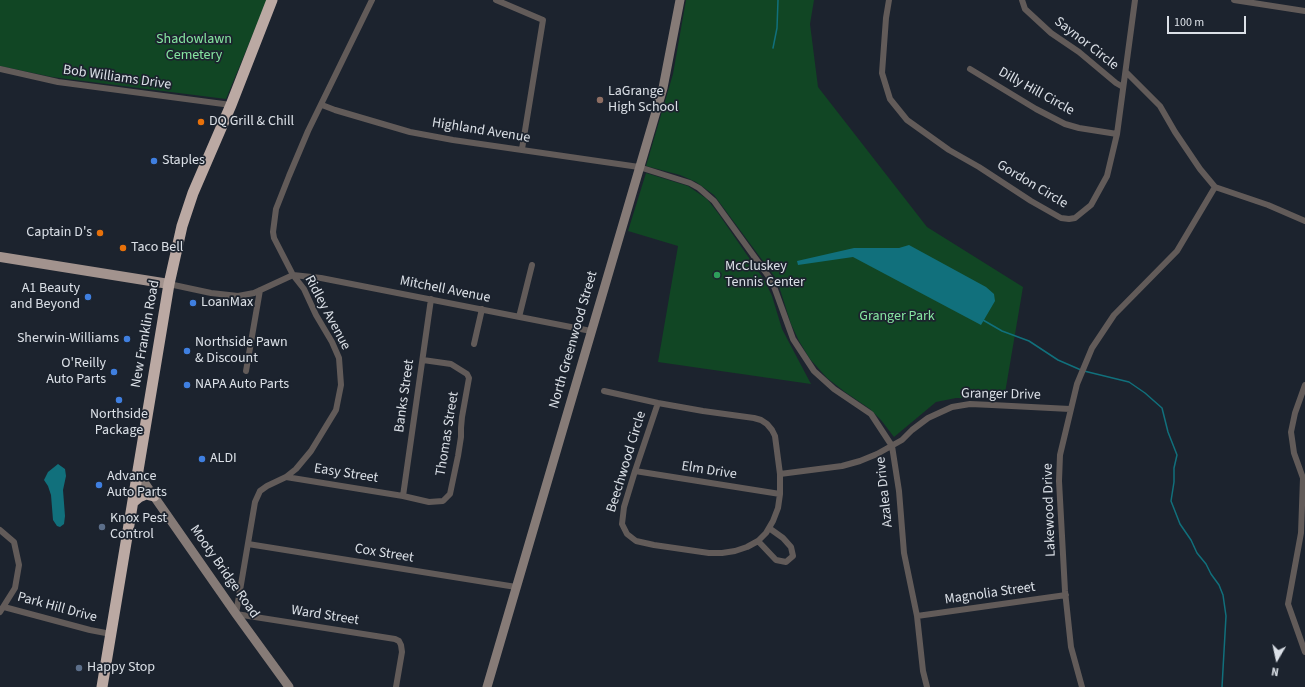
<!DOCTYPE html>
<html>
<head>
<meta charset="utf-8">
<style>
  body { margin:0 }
  #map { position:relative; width:1305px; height:687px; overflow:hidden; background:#1c232e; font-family:"Source Sans 3",sans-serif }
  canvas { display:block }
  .north { position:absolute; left:1257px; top:639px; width:40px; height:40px; -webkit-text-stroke:3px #1c232e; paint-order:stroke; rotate:189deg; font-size:11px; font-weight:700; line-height:16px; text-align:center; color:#dbe0e7 }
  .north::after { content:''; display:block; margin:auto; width:14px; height:18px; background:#dbe0e7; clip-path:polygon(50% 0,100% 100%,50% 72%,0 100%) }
  .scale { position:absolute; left:1167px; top:16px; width:79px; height:18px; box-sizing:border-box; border:2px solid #dbe0e7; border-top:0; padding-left:5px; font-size:12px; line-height:14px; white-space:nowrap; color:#dbe0e7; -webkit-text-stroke:3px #1c232e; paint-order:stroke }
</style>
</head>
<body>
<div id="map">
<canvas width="1305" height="687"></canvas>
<div class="north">N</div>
<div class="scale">100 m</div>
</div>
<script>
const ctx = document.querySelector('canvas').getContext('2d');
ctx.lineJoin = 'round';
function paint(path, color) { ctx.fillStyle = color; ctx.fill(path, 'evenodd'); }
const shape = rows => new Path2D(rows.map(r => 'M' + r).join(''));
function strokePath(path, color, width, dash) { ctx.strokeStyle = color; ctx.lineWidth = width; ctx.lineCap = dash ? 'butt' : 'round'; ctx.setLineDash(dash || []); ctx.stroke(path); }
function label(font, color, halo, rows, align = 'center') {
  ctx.font = font + ' "Source Sans 3",sans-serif'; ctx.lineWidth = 3.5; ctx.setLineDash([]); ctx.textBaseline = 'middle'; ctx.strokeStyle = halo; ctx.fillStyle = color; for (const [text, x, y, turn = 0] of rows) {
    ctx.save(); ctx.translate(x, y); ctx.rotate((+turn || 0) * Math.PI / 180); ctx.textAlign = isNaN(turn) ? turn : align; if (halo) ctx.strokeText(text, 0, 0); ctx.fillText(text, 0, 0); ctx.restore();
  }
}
const green = shape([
  [0,0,267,0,226,99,52,77,0,66],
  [686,0,814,0,810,24,818,87,927,227,1023,287,1004,399,956,398,936,402,894,437,881,420,870,409,845,392,827,378,810,359,799,341,791,324,777,280,714,195,696,182,680,175,646,166,673,74],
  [646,173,688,186,707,199,718,213,765,281,772,296,782,329,811,384,658,362,678,246,628,231]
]);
const water = shape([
  [909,245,986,287,994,294,995,301,981,325,853,257,798,265,797,261,854,248,899,248],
  [58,464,65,469,66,476,63,490,65,516,64,524,60,527,57,526,53,520,51,495,48,486,44,480,48,472]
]);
const stream = shape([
  [773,48,777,28,778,0],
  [983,320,1002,331,1029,341,1058,360,1081,370],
  [1084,371,1129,382,1145,393,1162,408,1168,432,1177,455,1174,468,1174,482,1171,501,1180,524,1191,540,1197,553,1206,564,1211,574,1219,585,1223,595,1226,616,1222,687]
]);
const street = shape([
  [372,0,308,131,289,176,276,209,273,232,274,238,293,275,304,289,316,315,332,342,339,358,341,385,336,410,311,451,296,469,286,477,267,486,260,491,255,502,236,614,395,639,399,641,401,645,402,652,396,687],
  [496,0,543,20,522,149],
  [889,0,886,18,882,73,890,99,907,120,949,150,979,167,1031,201,1061,218,1069,219,1075,218,1091,205,1107,176,1117,134,1135,0],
  [1022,0,1025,9,1051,33,1079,52,1116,83,1123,87],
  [1234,0,1305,11],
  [0,69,58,82,231,105],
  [970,69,1036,109,1065,124,1079,128,1117,134],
  [1126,72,1160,106,1175,132,1200,169,1215,187,1268,205,1305,221],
  [322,105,335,110,410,132,453,140,639,167,690,183,699,188,714,201,772,281,793,339,814,371,834,389,871,414,892,446,899,491,904,553,917,616,923,671,927,687],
  [169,284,211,293,238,296,254,293,293,275,321,278,591,331],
  [519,317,532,265],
  [474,344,482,309],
  [246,371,260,290],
  [1305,385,1295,413,1291,432,1294,453,1303,478,1301,533,1288,604,1305,652],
  [604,391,658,403,703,411,754,418,761,420,767,424,772,430,775,436,780,474,780,494,778,508,773,521,766,533,758,541,747,547,735,551,722,553,709,553,654,545,636,541,627,534,622,524,624,507,635,471,658,403],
  [635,471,780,494],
  [780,474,842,466,860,461,877,454,902,440,912,430,928,418,952,407,970,404,992,405,1070,409],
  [286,477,403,496,429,502,443,501,450,494,458,456,461,437,461,428,462,417,469,378,467,374,451,364,423,360],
  [403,496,431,299],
  [0,530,14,542,19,565,15,588,0,612],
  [758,541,776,560,786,562,793,556,791,547,783,538,769,528],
  [248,544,516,587],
  [4,607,90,630,111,634],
  [917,616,1066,595],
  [1082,687,1071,647,1065,591,1059,481,1060,455,1077,384,1092,348,1114,315,1177,251,1215,187]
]);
const secondary = shape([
  [137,472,236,614,289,687],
  [487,687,663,88,680,0]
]);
const primary = shape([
  [0,257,169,284]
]);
const highway = shape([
  [133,502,139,497,146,494,154,496],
  [102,687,169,284,182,226,193,193,231,105,272,0]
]);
const markers = [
  [600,100,4,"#8d6e63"],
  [201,122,4,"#e8710a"],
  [154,161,4,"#3f7fe0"],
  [100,233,4,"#e8710a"],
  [123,248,4,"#e8710a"],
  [717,275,4,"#2e9e5b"],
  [88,297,4,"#3f7fe0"],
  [193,303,4,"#3f7fe0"],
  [127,339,4,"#3f7fe0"],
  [187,351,4,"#3f7fe0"],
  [114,372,4,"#3f7fe0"],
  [187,385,4,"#3f7fe0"],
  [119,400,4,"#3f7fe0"],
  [202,459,4,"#3f7fe0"],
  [99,485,4,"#3f7fe0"],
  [102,527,4,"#5c6f8a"],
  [79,668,4,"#5c6f8a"]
];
const parkNames = [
  ["Shadowlawn",194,40],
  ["Cemetery",194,56],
  ["Granger Park",897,317]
];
const streetNames = [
  ["Saynor Circle",1086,44,38],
  ["Bob Williams Drive",117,78,8],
  ["Dilly Hill Circle",1036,92,29],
  ["Highland Avenue",481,131,9],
  ["Gordon Circle",1032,185,31],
  ["Mitchell Avenue",445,290,11],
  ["Ridley Avenue",327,313,62],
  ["New Franklin Road",146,334,-80],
  ["North Greenwood Street",574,340,-74],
  ["Granger Drive",1001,395,1],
  ["Banks Street",405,396,-82],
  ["Thomas Street",448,434,-81],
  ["Beechwood Circle",627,462,-73],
  ["Elm Drive",709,471,9],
  ["Easy Street",346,474,9],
  ["Azalea Drive",885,492,-96],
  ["Lakewood Drive",1050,510,-92],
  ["Cox Street",384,554,9],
  ["Mooty Bridge Road",224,572,55],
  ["Magnolia Street",990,594,-8],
  ["Park Hill Drive",57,608,15],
  ["Ward Street",325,616,9]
];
const poiNames = [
  ["LaGrange",608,92],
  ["High School",608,108],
  ["DQ Grill & Chill",209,122],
  ["Staples",162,161],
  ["Captain D's",92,233,"right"],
  ["Taco Bell",131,248],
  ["McCluskey",725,267],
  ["Tennis Center",725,283],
  ["A1 Beauty",80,289,"right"],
  ["and Beyond",80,305,"right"],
  ["LoanMax",201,303],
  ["Sherwin-Williams",119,339,"right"],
  ["Northside Pawn",195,343],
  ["& Discount",195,359],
  ["O'Reilly",106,364,"right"],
  ["Auto Parts",106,380,"right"],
  ["NAPA Auto Parts",195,385],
  ["Northside",119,415,"center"],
  ["Package",119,431,"center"],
  ["ALDI",210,459],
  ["Advance",107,477],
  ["Auto Parts",107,493],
  ["Knox Pest",110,519],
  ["Control",110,535],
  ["Happy Stop",87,668]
];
paint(green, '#114624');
paint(water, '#11707c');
strokePath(stream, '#11707c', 1.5);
strokePath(street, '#625b59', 6);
strokePath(secondary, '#867b77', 9);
strokePath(primary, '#a2938e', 10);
strokePath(highway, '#bba9a3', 11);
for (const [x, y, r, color] of markers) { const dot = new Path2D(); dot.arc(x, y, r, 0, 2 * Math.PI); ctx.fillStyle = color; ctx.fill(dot); strokePath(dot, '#1c232e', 1.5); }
label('14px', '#86e5a1', '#1c232e', parkNames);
label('14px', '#dbe0e7', '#1c232e', streetNames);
label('14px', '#dbe0e7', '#1c232e', poiNames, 'left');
</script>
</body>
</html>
